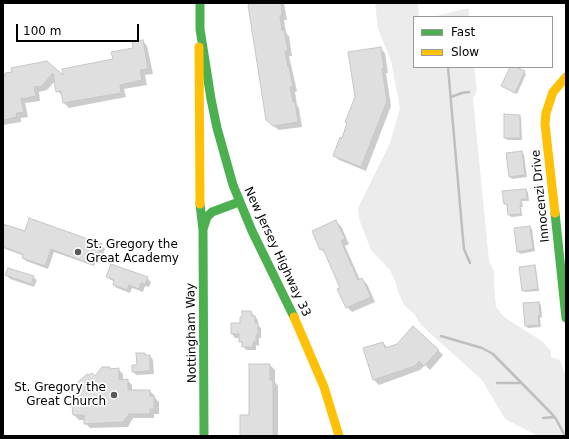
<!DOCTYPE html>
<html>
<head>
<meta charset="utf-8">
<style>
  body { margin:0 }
  #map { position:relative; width:569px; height:439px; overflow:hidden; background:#fff; font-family:"DejaVu Sans",sans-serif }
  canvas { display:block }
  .frame { position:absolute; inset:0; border:4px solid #000; pointer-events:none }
  .legend { position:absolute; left:413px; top:16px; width:140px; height:52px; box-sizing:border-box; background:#fff; border:1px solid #999; margin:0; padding:5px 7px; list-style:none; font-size:12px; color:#000 }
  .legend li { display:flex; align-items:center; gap:8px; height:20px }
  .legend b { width:20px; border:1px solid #999 }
  .scale { position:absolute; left:16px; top:24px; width:123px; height:18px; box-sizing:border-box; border:2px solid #000; border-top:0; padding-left:5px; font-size:12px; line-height:14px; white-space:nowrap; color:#000; -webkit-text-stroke:3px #fff; paint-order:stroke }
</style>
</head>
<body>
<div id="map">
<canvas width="569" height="439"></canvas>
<div class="frame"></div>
<ul class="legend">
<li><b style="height:5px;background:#4caf50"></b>Fast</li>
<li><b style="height:5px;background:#ffc107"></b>Slow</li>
</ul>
<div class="scale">100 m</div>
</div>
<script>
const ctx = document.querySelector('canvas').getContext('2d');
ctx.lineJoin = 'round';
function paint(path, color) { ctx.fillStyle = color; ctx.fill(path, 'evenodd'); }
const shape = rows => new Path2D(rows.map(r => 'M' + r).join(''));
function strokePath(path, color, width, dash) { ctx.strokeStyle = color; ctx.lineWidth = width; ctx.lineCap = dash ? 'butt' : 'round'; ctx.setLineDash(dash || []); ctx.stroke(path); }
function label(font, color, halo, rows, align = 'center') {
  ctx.font = font + ' "DejaVu Sans",sans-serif'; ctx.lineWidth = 3.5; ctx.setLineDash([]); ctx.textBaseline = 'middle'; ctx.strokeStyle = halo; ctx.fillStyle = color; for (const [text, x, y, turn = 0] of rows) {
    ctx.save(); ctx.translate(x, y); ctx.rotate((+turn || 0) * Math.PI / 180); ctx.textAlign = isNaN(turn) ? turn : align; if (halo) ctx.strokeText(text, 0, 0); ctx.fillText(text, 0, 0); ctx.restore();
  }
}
const green = shape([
  [375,3,418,3,419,17,414,17,414,67,474,67,477,90,473,98,489,261,494,271,494,285,496,307,504,317,542,341,551,351,551,357,560,360,566,376,566,436,538,436,505,419,482,380,421,325,415,315,404,305,398,292,396,283,390,270,371,250,359,219,358,208,390,143,400,108,391,61,378,29],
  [464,9,469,9,469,17,433,17]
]);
const shadow = shape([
  [252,3,284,3,287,20,284,20,286,33,289,36,292,56,289,56,297,91,295,92,297,105,299,108,302,127,279,130,272,125],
  [143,41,147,46,153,74,145,75,147,85,124,89,126,97,69,108,64,103,63,96,57,91,55,81,47,90,39,92,40,101,25,103,28,117,21,118,21,122,3,125,3,78,47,62,64,77,114,60,134,49],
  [380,48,385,53,388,73,386,73,391,106,366,171,339,160,334,155,348,124,346,122],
  [511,67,519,67,521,68,520,70,526,74,517,94,502,86],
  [505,116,519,116,521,118,522,140,507,140,505,138],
  [522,152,524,155,527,177,512,179,510,177],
  [526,190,528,192,529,201,522,201,523,207,521,207,522,216,511,217,509,215,508,206,505,204],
  [336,222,341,226,349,244,345,246,360,280,362,279,367,284,375,302,352,312,347,307,341,288,326,254,321,249],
  [3,225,25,233,101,245,105,249,101,259,97,258,94,266,54,252,48,269,26,261,23,258,24,256,3,248],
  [530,227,532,229,535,251,520,254,518,251],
  [534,266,536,269,539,291,525,292,523,290],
  [6,275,33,277,37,280,34,287,10,279],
  [107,277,147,278,151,282,149,287,145,286,143,292,132,288,130,293,117,288,114,285,115,282,111,280],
  [539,303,541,305,542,317,540,318,541,327,528,328,526,326],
  [251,312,258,320,258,325,261,328,261,338,259,338,259,346,256,345,256,350,246,350,240,341,240,338,235,338,232,334,232,324,241,324],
  [383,343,388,348,438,350,443,355,430,370,425,365,420,370,379,385,374,380,364,349],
  [145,354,147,356,150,356,153,360,154,374,136,375,133,371],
  [270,365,275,370,275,382,278,386,278,436,241,436],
  [110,368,111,370,118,369,123,374,123,380,127,380,132,385,132,391,150,391,155,396,155,398,159,402,159,414,154,414,154,418,133,418,128,427,90,428,85,423,85,420,79,420,74,415,95,377]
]);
const stream = shape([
  [448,67,463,239,464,249,470,263],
  [451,97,462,93,469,92],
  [441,336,482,348,493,354,551,413,556,419,564,434],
  [497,383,520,383],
  [543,418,554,417]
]);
const building = shape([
  [250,3,281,3,282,15,280,16,282,31,284,30,288,51,285,51,288,67,289,67,293,87,290,87,293,102,295,102,298,122,273,126,266,120,248,5,250,3],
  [143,40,148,69,140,70,142,80,120,85,121,93,63,103,61,91,56,92,53,73,42,86,34,87,36,96,21,99,24,112,16,113,17,117,3,120,3,77,5,76,5,73,12,72,11,68,47,61,63,75,62,69,113,59,111,52,133,48,132,42,143,40],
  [381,47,384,68,382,68,387,101,361,167,333,156,340,137,342,138,347,123,345,122,355,97,348,52,381,47],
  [510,67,516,67,525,71,515,93,501,86,510,67],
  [504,114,520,115,520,138,504,138,504,114],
  [522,151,525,175,509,177,506,153,522,151],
  [526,189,527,199,521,199,521,205,520,205,521,214,508,215,507,204,504,204,502,191,526,189],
  [29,218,102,244,98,256,93,255,90,264,51,249,45,266,22,258,23,254,3,247,3,224,25,231,29,218],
  [336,220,345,239,341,241,358,280,362,278,371,297,346,308,337,289,340,288,323,249,320,250,312,231,336,220],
  [530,226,533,249,517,252,514,228,530,226],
  [111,264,148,277,145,284,141,283,139,289,129,285,127,290,113,285,114,280,106,277,111,264],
  [535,265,538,289,522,291,519,267,535,265],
  [8,268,34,276,31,284,5,275,8,268],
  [539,302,540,315,538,316,539,325,525,326,523,303,539,302],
  [242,311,251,311,252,316,255,316,255,323,258,323,258,335,256,335,256,342,253,342,253,347,242,347,242,342,239,342,239,334,231,334,231,323,240,323,240,317,242,317,242,311],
  [413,326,439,350,424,366,419,361,415,366,373,380,363,348,383,342,385,348,397,344,413,326],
  [136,353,145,353,145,355,150,355,150,371,132,372,132,365,137,365,136,353],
  [249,364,270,364,270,380,273,380,273,436,240,436,240,415,249,415,249,364],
  [102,367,110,367,110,369,119,368,119,380,128,379,128,390,150,390,150,396,154,396,154,409,150,409,150,414,129,414,123,422,84,424,84,415,73,415,71,398,79,392,76,388,79,385,77,383,87,374,89,375,92,373,95,376,102,367]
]);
const fast = shape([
  [200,3,200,29,211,99,217,128,233,185,252,231,294,317],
  [200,204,203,230,204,436],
  [555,213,566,318],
  [203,229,207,217,212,212,239,202]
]);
const slow = shape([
  [199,47,200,204],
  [555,213,545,124,546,113,553,92,566,77],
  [294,317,324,387,339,436]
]);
const markers = [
  [78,252,4,"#595959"],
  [114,395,4,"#595959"]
];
const streetNames = [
  ["Innocenzi Drive",541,196,-96],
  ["New Jersey Highway 33",277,252,65],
  ["Nottingham Way",192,333,-91]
];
const poiNames = [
  ["St. Gregory the",86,245],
  ["Great Academy",86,259],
  ["St. Gregory the",106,388,"right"],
  ["Great Church",106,402,"right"]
];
paint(green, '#ececec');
paint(shadow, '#0003');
strokePath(stream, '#bfbfbf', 2.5);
paint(building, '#dfdfdf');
strokePath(building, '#c7c7c7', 1);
strokePath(fast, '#4caf50', 9);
strokePath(slow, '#ffc107', 9);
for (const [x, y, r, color] of markers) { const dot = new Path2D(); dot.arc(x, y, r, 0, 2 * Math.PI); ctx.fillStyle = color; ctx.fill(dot); strokePath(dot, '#fff', 1.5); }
label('12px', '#000', '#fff', streetNames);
label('12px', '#000', '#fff', poiNames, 'left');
</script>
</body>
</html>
